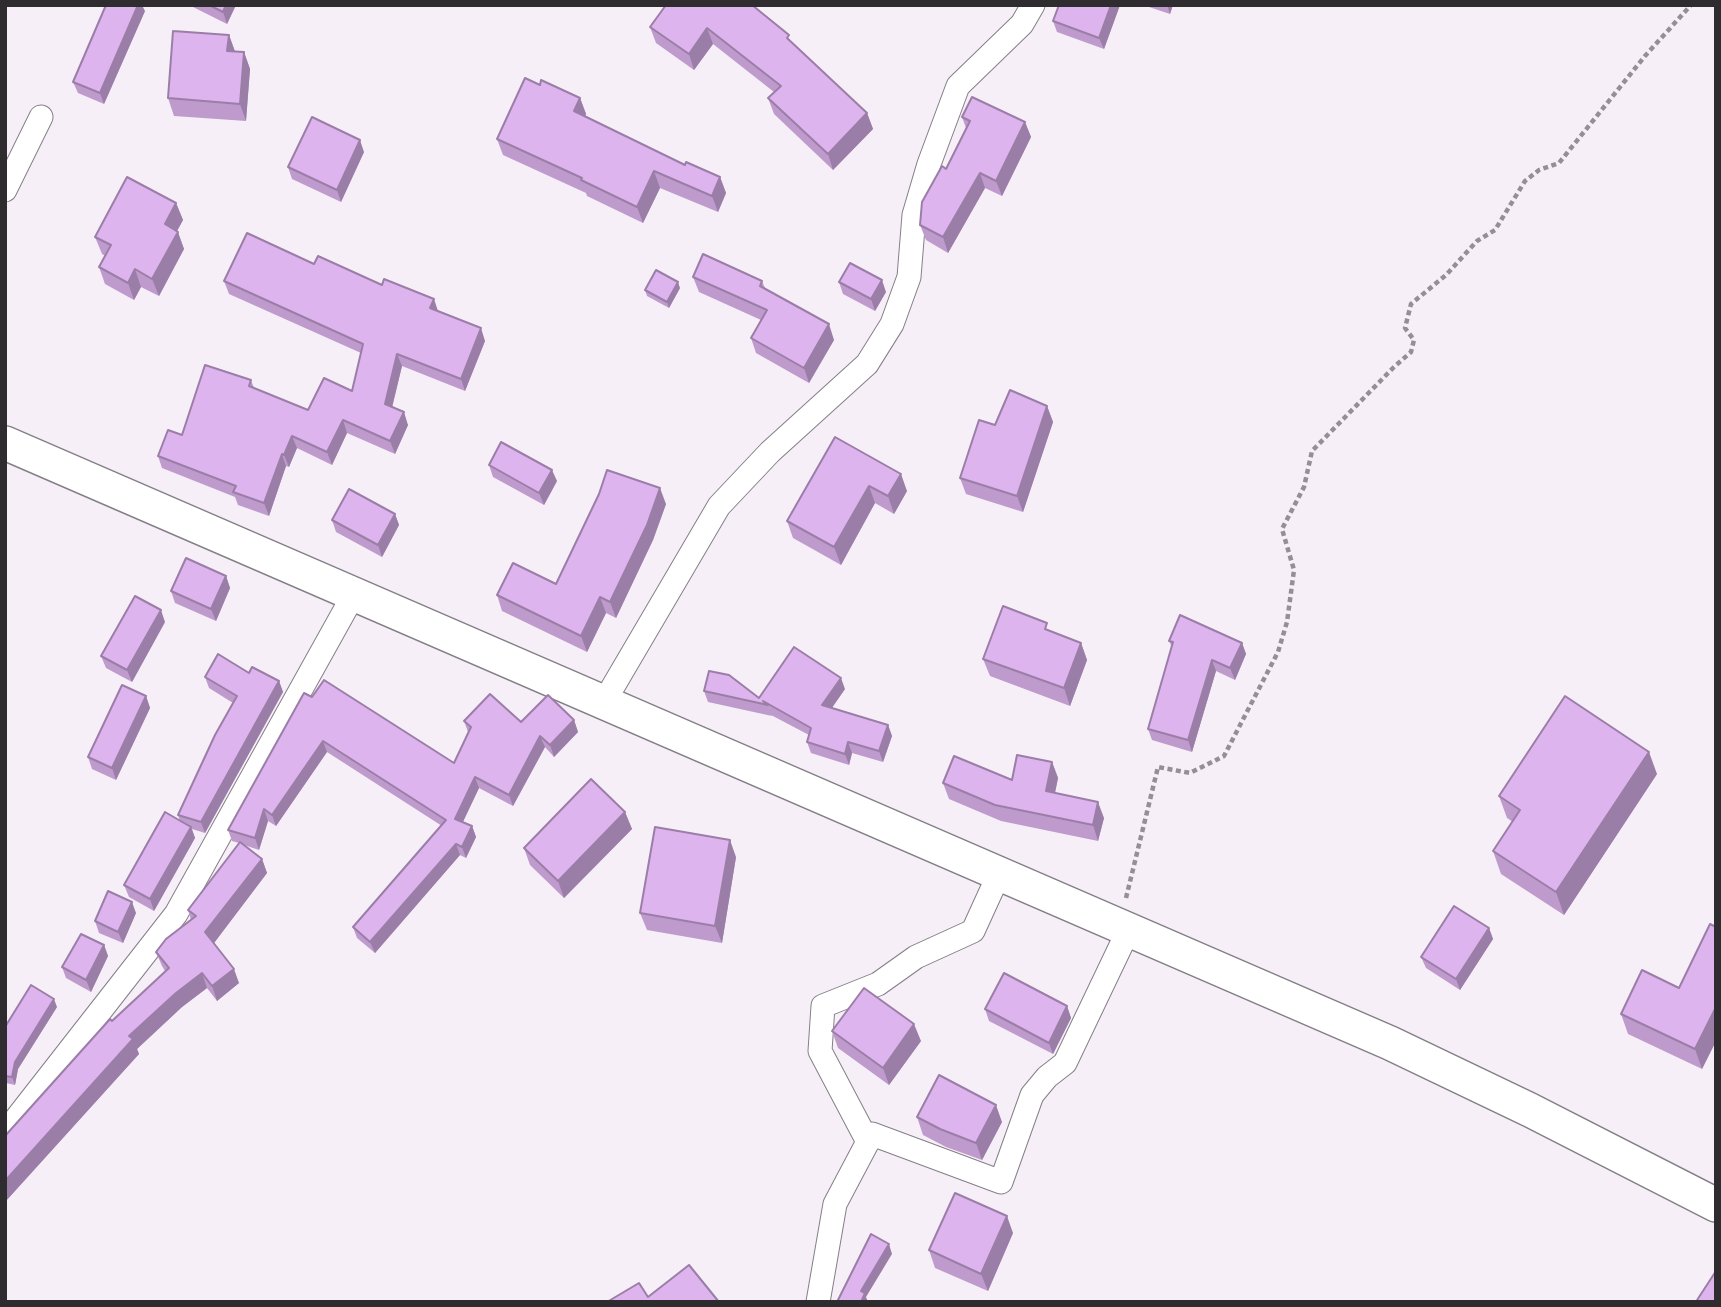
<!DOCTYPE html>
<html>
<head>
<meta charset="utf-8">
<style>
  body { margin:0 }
  #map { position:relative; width:1721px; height:1307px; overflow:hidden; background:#f6eff8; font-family:Manrope,sans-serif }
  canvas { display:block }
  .frame { position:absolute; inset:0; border:7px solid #2e2c2f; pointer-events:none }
</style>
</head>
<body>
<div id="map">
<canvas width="1721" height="1307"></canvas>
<div class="frame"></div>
</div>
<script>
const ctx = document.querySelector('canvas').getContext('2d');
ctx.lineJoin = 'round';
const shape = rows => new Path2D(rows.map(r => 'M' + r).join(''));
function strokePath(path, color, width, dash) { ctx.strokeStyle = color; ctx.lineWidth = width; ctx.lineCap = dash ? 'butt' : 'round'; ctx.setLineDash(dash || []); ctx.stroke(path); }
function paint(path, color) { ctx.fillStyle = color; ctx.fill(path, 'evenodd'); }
const path = shape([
  [1126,898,1158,767,1190,773,1224,756,1278,652,1287,622,1294,570,1282,529,1304,487,1312,451,1394,367,1411,352,1414,340,1405,328,1411,304,1446,275,1477,241,1495,230,1525,181,1539,170,1559,163,1645,56,1691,5]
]);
const street = shape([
  [5,190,41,117],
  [604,702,719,506,770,452,867,364,892,324,909,277,914,215,929,164,958,86,1022,24,1033,5],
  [5,1133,176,914,354,594],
  [868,1142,820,1051,823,1006,878,984,916,957,973,931,999,874],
  [818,1302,835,1204,872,1134,1001,1182,1032,1095,1047,1077,1065,1063,1128,931]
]);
const secondary = shape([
  [5,443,1390,1043,1530,1110,1716,1205]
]);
const wall = shape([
  [189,5,236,5,227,24],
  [666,5,792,42,867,113,873,129,833,170,774,114,768,98,774,92,713,44,694,70,656,43,650,27],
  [1059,5,1120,5,1104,49,1057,32,1053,21],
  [1143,5,1173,5,1170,14],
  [145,11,104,104,78,93,73,82],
  [229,35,235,51,244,52,250,69,246,121,174,116,168,98],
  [540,85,580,98,586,114,585,116,685,165,720,177,726,193,718,212,660,188,643,223,587,196,586,193,503,155,497,139],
  [962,117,1025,122,1031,137,1002,196,985,188,948,253,926,240,920,225,966,128],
  [364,152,341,202,292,179,288,167],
  [176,203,183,220,177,231,184,249,159,296,141,287,134,300,105,284,99,267,105,256,102,254,95,237],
  [314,264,438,312,485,341,465,391,402,366,392,407,408,425,395,454,347,433,332,465,297,448,289,467,286,466,269,516,238,505,235,497,162,468,158,456,251,380,254,388,308,410,352,391,361,353,229,294,224,281],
  [693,277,762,281,765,288,834,340,809,383,756,353,751,338,761,320,699,292],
  [839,282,886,292,875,311,843,294],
  [680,288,669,308,647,296,645,290],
  [1047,406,1053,422,1023,512,966,494,960,478,995,425],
  [835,437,907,491,894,514,875,503,841,565,793,538,787,521],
  [489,465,557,481,544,505,493,477],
  [666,504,653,540,616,618,606,613,587,652,502,611,497,595,556,584],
  [395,514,399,525,382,557,336,532,332,520],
  [226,576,230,588,216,621,175,603,171,591],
  [165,622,132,682,106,668,101,656],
  [1050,631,1081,643,1087,660,1070,706,990,676,983,659],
  [1169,641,1242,643,1246,654,1235,680,1216,671,1192,752,1152,740,1148,729,1172,647],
  [249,673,279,681,283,692,205,833,192,829,195,838,154,911,129,897,124,885,180,821,178,815,233,703,209,688,205,677],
  [845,689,832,708,888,725,892,736,883,762,852,753,849,765,811,753,807,742,809,735,771,715,772,716,708,702,704,691,759,698],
  [304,693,454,763,468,732,464,721,521,722,574,720,578,732,554,757,545,747,513,806,479,788,463,822,472,826,476,837,466,858,460,855,375,953,357,938,353,927,442,826,327,752,276,826,268,821,259,850,244,845,262,859,267,873,214,943,239,983,217,1001,207,988,182,1007,137,1049,139,1054,5,1202,5,1136,112,1021,165,971,162,966,156,952,191,920,188,910,239,843,232,841,228,830],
  [146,696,150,708,116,780,92,769,88,757],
  [1052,762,1058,778,1055,793,1104,818,1098,841,1001,821,949,799,943,783,1012,780],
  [1657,774,1564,915,1501,874,1493,851,1513,822,1507,818,1499,796],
  [625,812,632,829,564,898,530,865,524,848],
  [736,857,722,943,647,930,640,913],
  [136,913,123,943,99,933,95,921],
  [1716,927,1716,1041,1702,1069,1628,1034,1621,1014,1679,988],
  [1489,928,1493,939,1460,990,1426,968,1421,957],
  [104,945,108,956,91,992,66,978,62,967],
  [1067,1006,1071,1018,1053,1054,989,1021,985,1009],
  [57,1007,18,1069,15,1085,6,1083,5,1085,5,1027],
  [832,1031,921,1041,889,1085,838,1048],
  [917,1117,1002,1122,982,1160,946,1147,923,1135],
  [1013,1233,988,1291,935,1268,929,1250]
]);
const shadedWall = shape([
  [138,5,142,5,145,11,104,104,100,93],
  [226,5,236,5,227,24,223,12],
  [1111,5,1120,5,1104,49,1099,38],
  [1167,5,1173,5,1170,14],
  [707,28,713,44,694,70,689,54],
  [229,35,235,52,227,51],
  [244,52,250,69,246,121,240,104],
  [580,98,586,114,580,127,574,111],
  [867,113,873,129,833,170,828,154],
  [1025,122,1031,137,1002,196,996,181],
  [360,140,364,152,341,202,337,190],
  [654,171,660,188,643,223,637,207],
  [980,173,985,188,948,253,943,237],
  [720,177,726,193,718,212,712,196],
  [176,203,183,220,171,242,165,224],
  [178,232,184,249,159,296,152,279],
  [135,269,141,287,134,300,128,283],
  [882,280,886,292,875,311,871,299],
  [678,282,680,288,669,308,667,302],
  [434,299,438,311,430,308],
  [829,324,834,340,809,383,804,368],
  [481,328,485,341,465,391,461,379],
  [397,354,402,366,390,416,385,404],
  [1047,406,1053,422,1023,512,1017,496],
  [404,412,408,425,395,454,390,441],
  [343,420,347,433,332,465,327,452],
  [292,436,297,448,289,467,284,455],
  [282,454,286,466,269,516,264,503],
  [552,470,557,481,544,505,539,493],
  [901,474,907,491,894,514,888,496],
  [869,486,875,503,841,565,834,547],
  [660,488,666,504,653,540,616,618,610,602],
  [395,514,399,525,382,557,378,545],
  [226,576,230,588,216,621,211,609],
  [600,597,606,613,587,652,581,636],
  [161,610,165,622,132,682,127,670],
  [1081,643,1087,660,1070,706,1064,688],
  [1242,643,1246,654,1235,680,1230,668],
  [1212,660,1216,671,1192,752,1188,740],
  [841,678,845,689,826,716,822,705],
  [279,681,283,692,205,833,201,822],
  [146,696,150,708,116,780,112,768],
  [574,720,578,732,554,757,550,745],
  [888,725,892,736,883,762,879,751],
  [540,736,545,747,513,806,509,795],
  [323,741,327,752,276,826,272,815],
  [848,742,852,753,849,765,845,754],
  [1649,752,1657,774,1564,915,1556,892],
  [1052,762,1058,778,1052,807,1046,791],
  [475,777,479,788,459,830,455,819],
  [1098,802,1104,818,1098,841,1093,825],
  [264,809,268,821,259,850,255,838],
  [625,812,632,829,564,898,558,881],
  [472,826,476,837,466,858,462,847],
  [191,827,195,838,154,911,150,899],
  [730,840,736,857,722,943,715,926],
  [456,844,460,855,375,953,370,942],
  [262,859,267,873,211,947,205,932],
  [132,902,136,913,123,943,118,932],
  [1489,928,1493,939,1460,990,1456,979],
  [104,945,108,956,91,992,86,980],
  [234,969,239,983,217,1001,212,986],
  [202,973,207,988,182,1007,137,1049,139,1054,5,1202,5,1181,129,1036,176,993],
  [54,999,57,1007,18,1069,15,1085,12,1077,15,1062],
  [1067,1006,1071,1018,1053,1054,1049,1043],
  [1716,1007,1716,1041,1702,1069,1695,1049],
  [914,1024,921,1041,889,1085,883,1068],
  [996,1105,1002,1122,982,1160,976,1143],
  [1007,1216,1013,1233,988,1291,981,1274],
  [889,1244,892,1254,866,1297,868,1302,861,1302,861,1291]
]);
const building = shape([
  [106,5,138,5,100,93,73,82,106,5],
  [209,5,226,5,223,12,209,5],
  [666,5,752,5,789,35,787,38,867,113,828,154,768,98,781,86,707,28,689,54,650,27,666,5],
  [1059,5,1111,5,1099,38,1053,21,1059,5],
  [173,31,229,35,227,51,244,52,240,104,168,98,173,31],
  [525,78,540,85,541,80,580,98,574,111,685,165,686,162,720,177,712,196,654,171,637,207,581,180,582,178,497,139,525,78],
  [972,97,1025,122,996,181,980,173,943,237,920,225,922,202,942,166,946,169,970,121,962,117,972,97],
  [312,117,360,140,337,190,288,167,312,117],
  [127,177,176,203,165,224,178,232,152,279,135,269,128,283,99,267,111,245,95,237,127,177],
  [247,233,314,264,318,256,382,285,384,279,434,299,430,308,481,328,461,379,397,354,385,404,404,412,390,441,343,420,327,452,292,436,284,455,282,454,264,503,233,492,236,486,158,456,168,430,182,435,205,365,251,380,249,386,308,410,324,378,352,391,363,344,224,281,247,233],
  [703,254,762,281,760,286,829,324,804,368,751,338,767,310,693,277,703,254],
  [850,263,882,280,871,299,839,282,850,263],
  [656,270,678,282,667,302,645,290,656,270],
  [1010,390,1047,406,1017,496,960,478,979,420,995,425,1010,390],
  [835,437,901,474,888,496,869,486,834,547,787,521,835,437],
  [501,442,552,470,539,493,489,465,501,442],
  [607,470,660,488,647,525,610,602,600,597,581,636,497,595,513,563,556,584,599,494,607,470],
  [349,489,395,514,378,545,332,520,349,489],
  [186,558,226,576,211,609,171,591,186,558],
  [135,596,161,610,127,670,101,656,135,596],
  [1003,606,1047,623,1045,629,1081,643,1064,688,983,659,1003,606],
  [1180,615,1242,643,1230,668,1212,660,1188,740,1148,729,1173,642,1169,641,1180,615],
  [794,647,841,678,822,705,888,725,879,751,848,742,845,754,807,742,811,728,763,701,768,705,704,691,709,671,729,675,759,698,794,647],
  [218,654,249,673,252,667,279,681,201,822,178,815,215,735,237,696,205,677,218,654],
  [324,680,454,763,471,727,464,721,490,694,521,722,548,695,574,720,550,745,540,736,509,795,475,777,455,819,472,826,462,847,456,844,370,942,353,927,446,820,323,741,272,815,264,809,255,838,228,830,304,693,312,697,324,680],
  [122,685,146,696,112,768,88,757,122,685],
  [1565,696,1649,752,1556,892,1493,851,1520,810,1499,796,1565,696],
  [1017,755,1052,762,1046,791,1098,802,1093,825,995,805,943,783,954,756,1012,780,1017,755],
  [591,779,625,812,558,881,524,848,591,779],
  [165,812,191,827,150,899,124,885,165,812],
  [655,827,730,840,715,926,640,913,655,827],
  [240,842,262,859,205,932,234,969,212,986,202,973,176,993,129,1036,133,1039,5,1181,5,1136,110,1019,112,1021,169,968,156,952,166,939,196,916,188,910,240,842],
  [108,891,132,902,118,932,95,921,108,891],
  [1454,906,1489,928,1456,979,1421,957,1454,906],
  [1710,924,1716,927,1716,1007,1695,1049,1621,1014,1642,970,1679,988,1710,924],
  [81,934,104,945,86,980,62,967,81,934],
  [1004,973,1067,1006,1049,1043,985,1009,1004,973],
  [31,985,54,999,15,1062,12,1077,5,1076,5,1027,31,985],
  [864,988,914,1024,883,1068,832,1031,864,988],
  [939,1075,996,1105,976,1143,940,1129,917,1117,939,1075],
  [955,1193,1007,1216,981,1274,929,1250,955,1193],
  [871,1234,889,1244,861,1291,865,1293,861,1302,837,1302,871,1234],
  [689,1265,719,1302,607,1302,639,1283,648,1297,689,1265],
  [1716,1271,1716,1302,1696,1302,1699,1297,1716,1271]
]);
strokePath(street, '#847f86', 25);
strokePath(secondary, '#847f86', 36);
strokePath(path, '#948f95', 4.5, [5, 3.5]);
strokePath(street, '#fff', 23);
strokePath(secondary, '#fff', 33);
paint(wall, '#bf9bcd');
paint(shadedWall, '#9b7ea7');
paint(building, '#deb4ee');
strokePath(building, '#9b7ea7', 2);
</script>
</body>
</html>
